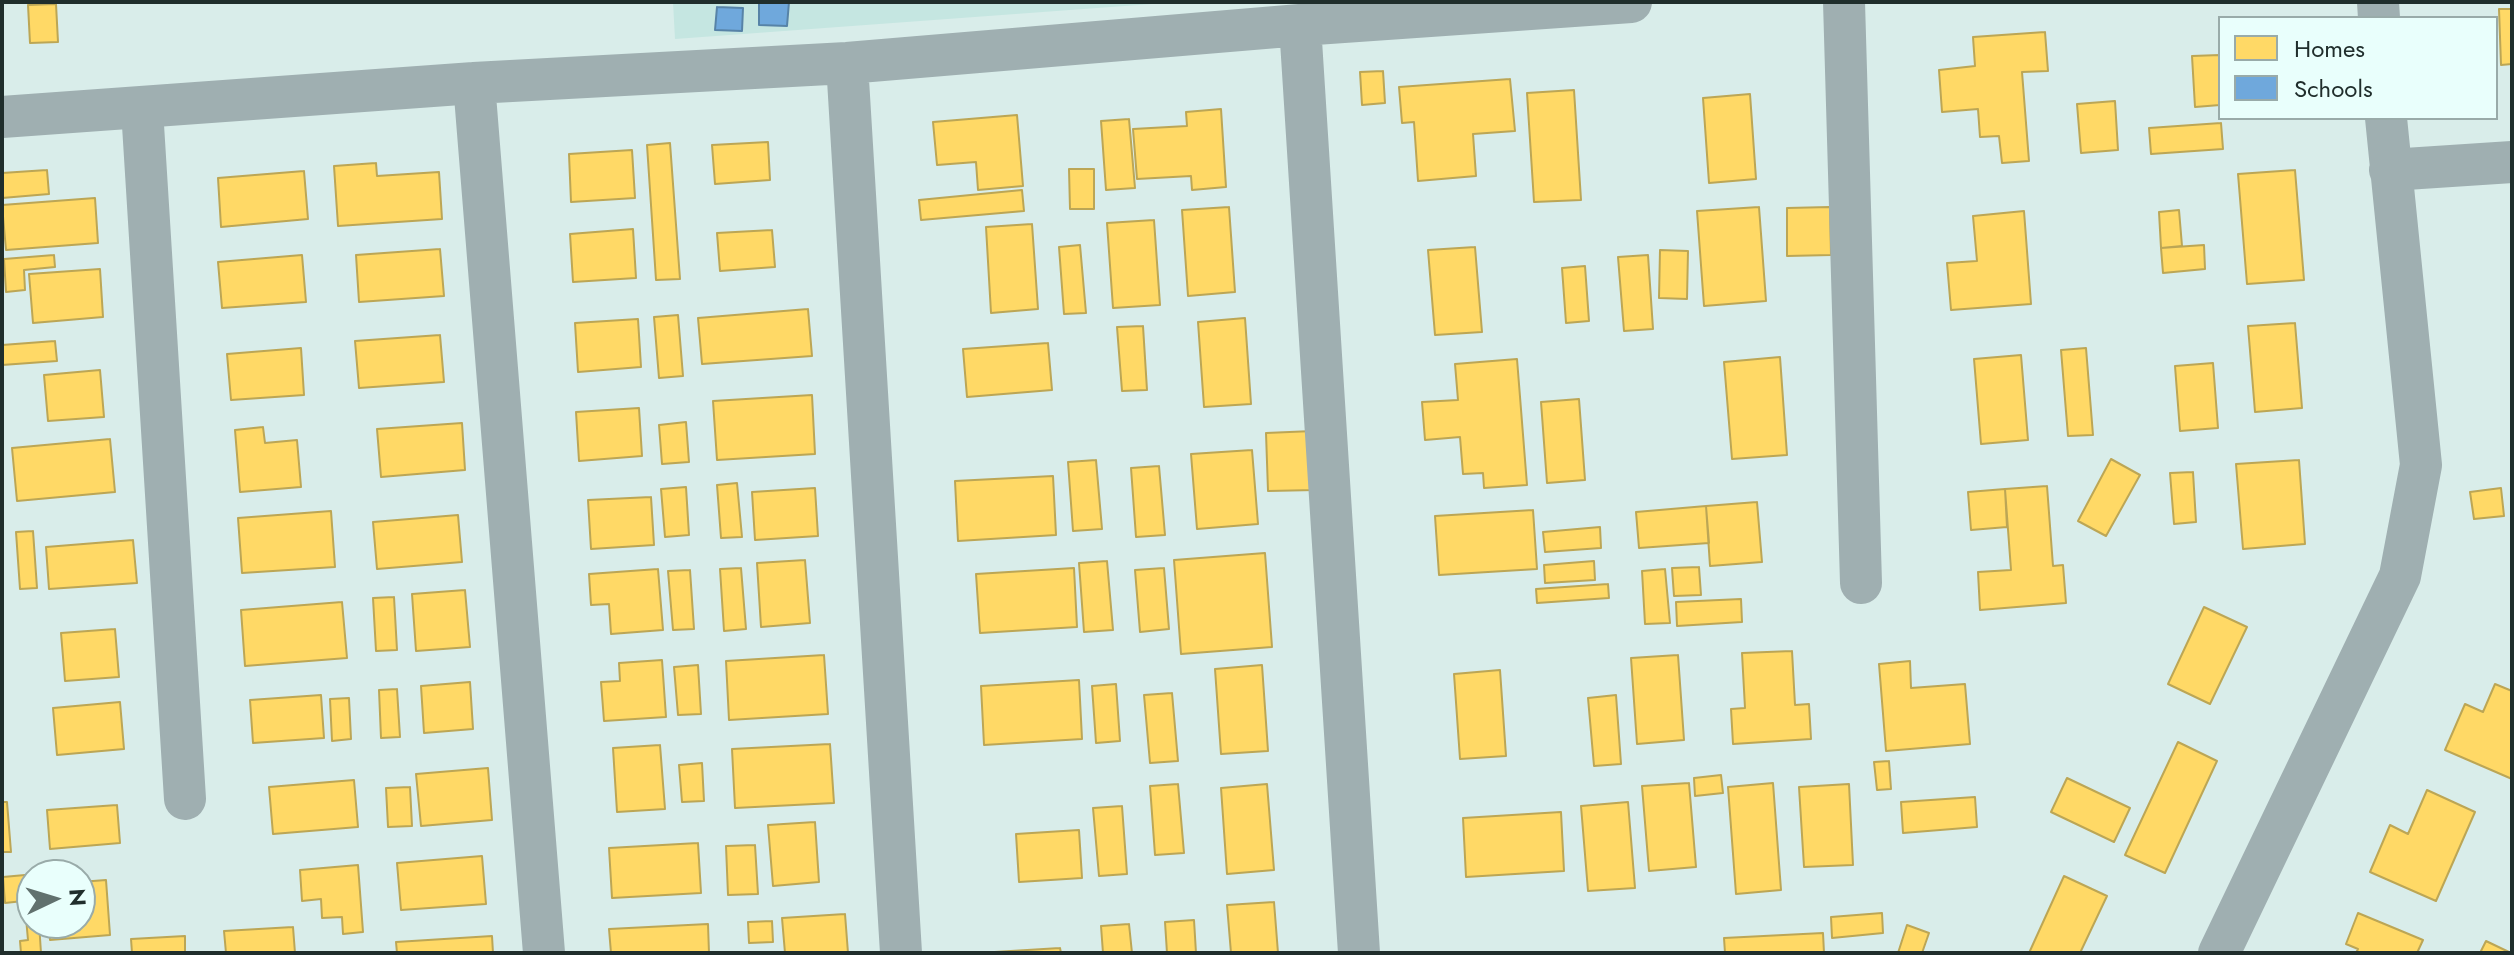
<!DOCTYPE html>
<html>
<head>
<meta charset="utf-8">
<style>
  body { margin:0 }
  #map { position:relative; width:2514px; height:955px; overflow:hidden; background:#d9edea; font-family:Jost,sans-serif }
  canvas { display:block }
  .frame { position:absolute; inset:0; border:4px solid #202e2c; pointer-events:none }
  .legend { position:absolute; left:2218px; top:16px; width:280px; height:104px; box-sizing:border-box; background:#e9fffc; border:2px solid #99aba9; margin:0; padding:10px 14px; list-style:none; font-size:24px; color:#202e2c }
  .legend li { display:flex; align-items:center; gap:16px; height:40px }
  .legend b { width:40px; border:2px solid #99aba9 }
  .north { position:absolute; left:16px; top:859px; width:80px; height:80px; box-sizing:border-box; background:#e9fffc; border:2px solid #99aba9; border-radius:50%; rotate:86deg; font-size:22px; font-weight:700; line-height:32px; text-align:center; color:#202e2c }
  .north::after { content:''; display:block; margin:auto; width:28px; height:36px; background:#61716e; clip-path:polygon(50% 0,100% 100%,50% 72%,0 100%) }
</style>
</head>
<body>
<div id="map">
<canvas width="2514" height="955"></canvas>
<div class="frame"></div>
<ul class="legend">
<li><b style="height:22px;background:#ffd966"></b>Homes</li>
<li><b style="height:22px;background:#6fa8dc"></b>Schools</li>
</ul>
<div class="north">N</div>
</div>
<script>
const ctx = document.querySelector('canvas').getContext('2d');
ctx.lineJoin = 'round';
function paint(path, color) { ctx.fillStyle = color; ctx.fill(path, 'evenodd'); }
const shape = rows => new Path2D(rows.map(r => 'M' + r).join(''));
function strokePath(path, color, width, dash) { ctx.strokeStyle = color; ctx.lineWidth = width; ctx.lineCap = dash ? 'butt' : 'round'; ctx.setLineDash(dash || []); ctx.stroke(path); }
const built = shape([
  [673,2,1179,2,675,39]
]);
const homes = shape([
  [56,4,58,42,30,43,28,5,56,4],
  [2499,9,2512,9,2512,64,2501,65,2499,9],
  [2045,32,2048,71,2022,72,2029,161,2002,163,1999,136,1980,137,1978,109,1942,112,1939,70,1975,66,1973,37,2045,32],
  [2220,55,2220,105,2195,107,2192,56,2220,55],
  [1383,71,1385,103,1362,105,1360,72,1383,71],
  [1510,79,1515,131,1473,134,1476,176,1418,181,1414,122,1402,123,1399,87,1510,79],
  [1574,90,1581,200,1534,202,1527,93,1574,90],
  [1750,94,1756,179,1709,183,1703,98,1750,94],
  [2115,101,2118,150,2081,153,2077,104,2115,101],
  [1221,109,1226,187,1192,190,1191,176,1137,179,1133,129,1187,126,1186,112,1221,109],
  [1017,115,1023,186,978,190,976,162,937,165,933,122,1017,115],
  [1129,119,1135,188,1106,190,1101,121,1129,119],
  [2221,123,2223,149,2151,154,2149,128,2221,123],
  [768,142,770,180,715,184,712,145,768,142],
  [670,143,680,279,656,280,647,145,670,143],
  [632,150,635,198,571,202,569,154,632,150],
  [376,163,377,176,439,172,442,219,338,226,334,166,376,163],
  [1069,169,1094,169,1094,209,1070,209,1069,169],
  [47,170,49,194,2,198,2,173,47,170],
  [2295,170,2304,280,2247,284,2238,174,2295,170],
  [304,171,308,219,221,227,218,178,304,171],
  [1022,190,1024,211,921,220,919,200,1022,190],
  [95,198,98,243,6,250,2,205,95,198],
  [1229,207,1235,292,1188,296,1182,210,1229,207],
  [1759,207,1766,301,1704,306,1697,211,1759,207],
  [1830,207,1831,255,1787,256,1787,208,1830,207],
  [2179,210,2182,246,2161,248,2159,212,2179,210],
  [2024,211,2031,304,1951,310,1947,263,1977,261,1973,216,2024,211],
  [1154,220,1160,305,1113,308,1107,223,1154,220],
  [1032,224,1038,309,991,313,986,227,1032,224],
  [633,229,636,278,573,282,570,234,633,229],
  [772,230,775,267,720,271,717,233,772,230],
  [1080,245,1086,313,1064,314,1059,247,1080,245],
  [2204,245,2205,269,2163,273,2161,248,2204,245],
  [1475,247,1482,332,1435,335,1428,250,1475,247],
  [440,249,444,296,359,302,356,255,440,249],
  [1660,250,1688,251,1687,299,1659,298,1660,250],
  [54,255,55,267,24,270,25,290,6,292,4,259,54,255],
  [302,255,306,302,222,308,218,262,302,255],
  [1648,255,1653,329,1624,331,1618,257,1648,255],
  [1585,266,1589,321,1566,323,1562,268,1585,266],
  [100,269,103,317,33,323,29,274,100,269],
  [808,309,812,356,702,364,698,318,808,309],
  [678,315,683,376,659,378,654,317,678,315],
  [1245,318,1251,404,1204,407,1198,322,1245,318],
  [638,319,641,367,578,372,575,323,638,319],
  [2295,323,2302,408,2255,412,2248,326,2295,323],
  [1143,326,1147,390,1122,391,1117,327,1143,326],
  [440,335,444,382,359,388,355,341,440,335],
  [55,341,57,361,2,365,2,345,55,341],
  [1048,343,1052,390,967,397,963,349,1048,343],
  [301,348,304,395,231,400,227,354,301,348],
  [2086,348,2093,435,2068,436,2061,350,2086,348],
  [2021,355,2028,440,1981,444,1974,359,2021,355],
  [1780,357,1787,455,1732,459,1724,362,1780,357],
  [1517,359,1527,485,1484,488,1483,473,1463,474,1460,437,1425,440,1422,402,1458,400,1455,364,1517,359],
  [2213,363,2218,428,2180,431,2175,366,2213,363],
  [100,370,104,417,48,421,44,375,100,370],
  [812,395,815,454,717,460,713,401,812,395],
  [1579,399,1585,480,1547,483,1541,402,1579,399],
  [639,408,642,456,579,461,576,412,639,408],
  [686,422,689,462,662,464,659,425,686,422],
  [462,423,465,470,381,477,377,429,462,423],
  [263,427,265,443,297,440,301,487,240,492,235,430,263,427],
  [1313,431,1315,490,1268,491,1266,433,1313,431],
  [110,439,115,492,17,501,12,448,110,439],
  [1252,450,1258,524,1197,529,1191,454,1252,450],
  [2111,459,2140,475,2106,536,2078,521,2111,459],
  [1096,460,1102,529,1073,531,1068,462,1096,460],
  [2299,460,2305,544,2243,549,2236,464,2299,460],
  [1159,466,1165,535,1136,537,1131,468,1159,466],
  [2193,472,2196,522,2174,524,2170,473,2193,472],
  [1053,476,1056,535,958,541,955,481,1053,476],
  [737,483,742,537,721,538,717,485,737,483],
  [2047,486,2053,566,2063,565,2066,603,1980,610,1978,572,2011,570,2005,489,2047,486],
  [686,487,689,535,665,537,661,489,686,487],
  [815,488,818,536,755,540,752,492,815,488],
  [2501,488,2504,516,2474,519,2470,492,2501,488],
  [2005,489,2007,527,1971,530,1968,492,2005,489],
  [651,497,654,545,591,549,588,500,651,497],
  [1757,502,1762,562,1710,566,1706,506,1757,502],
  [1706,506,1709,543,1639,548,1636,512,1706,506],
  [1533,510,1537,569,1439,575,1435,516,1533,510],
  [331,511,335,567,242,573,238,518,331,511],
  [458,515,462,562,377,569,373,522,458,515],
  [1600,527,1601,548,1545,552,1543,532,1600,527],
  [33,531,37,588,20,589,16,532,33,531],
  [133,540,137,583,49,589,46,547,133,540],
  [1265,553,1272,647,1181,654,1174,560,1265,553],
  [805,560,810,623,761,627,757,563,805,560],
  [1107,561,1113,630,1084,632,1079,563,1107,561],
  [1594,561,1595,580,1545,583,1544,565,1594,561],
  [1699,567,1701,595,1674,596,1672,568,1699,567],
  [741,568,746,629,724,631,720,569,741,568],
  [1074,568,1077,627,980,633,976,574,1074,568],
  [1164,568,1169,629,1140,632,1135,570,1164,568],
  [658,569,663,630,611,634,609,604,591,605,589,574,658,569],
  [1665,569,1670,623,1645,624,1642,571,1665,569],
  [690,570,694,629,673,630,668,571,690,570],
  [1608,584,1609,598,1537,603,1536,589,1608,584],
  [465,590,470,647,416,651,412,594,465,590],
  [394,597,397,650,376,651,373,598,394,597],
  [1741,599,1742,622,1677,626,1676,602,1741,599],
  [342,602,347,658,245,666,241,610,342,602],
  [2204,607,2247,627,2210,704,2168,684,2204,607],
  [115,629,119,677,65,681,61,633,115,629],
  [1792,651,1795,705,1809,704,1811,739,1733,744,1731,709,1745,708,1742,653,1792,651],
  [824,655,828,714,729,720,726,661,824,655],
  [1678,655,1684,740,1637,744,1631,658,1678,655],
  [662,660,666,717,604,721,601,682,620,681,619,663,662,660],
  [1910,661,1911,688,1965,684,1970,744,1886,751,1879,664,1910,661],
  [698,665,701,714,678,715,674,667,698,665],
  [1262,665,1268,751,1221,754,1215,669,1262,665],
  [1500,670,1506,756,1460,759,1454,674,1500,670],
  [1079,680,1082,739,984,745,981,686,1079,680],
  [470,682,473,729,424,733,421,686,470,682],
  [1116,684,1120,741,1096,743,1092,686,1116,684],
  [2495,684,2512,691,2512,779,2445,750,2465,704,2483,712,2495,684],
  [397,689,400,737,381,738,379,690,397,689],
  [1172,693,1178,761,1150,763,1144,695,1172,693],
  [321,695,324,738,253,743,250,700,321,695],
  [1616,695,1621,764,1594,766,1588,698,1616,695],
  [349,698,351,739,332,741,330,699,349,698],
  [120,702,124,749,57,755,53,708,120,702],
  [2178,742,2217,761,2165,873,2125,855,2178,742],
  [830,744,834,803,735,808,732,749,830,744],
  [660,745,665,809,617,812,613,748,660,745],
  [1889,761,1891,789,1877,790,1874,762,1889,761],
  [702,763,704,801,682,802,679,765,702,763],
  [488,768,492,820,421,826,416,774,488,768],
  [1721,775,1723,793,1695,796,1694,778,1721,775],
  [2067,778,2130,808,2114,842,2051,812,2067,778],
  [354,780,358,827,273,834,269,787,354,780],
  [1689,783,1696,867,1649,871,1642,786,1689,783],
  [1773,783,1781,890,1736,894,1728,787,1773,783],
  [1178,784,1184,853,1155,855,1150,786,1178,784],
  [1267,784,1274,870,1227,874,1221,788,1267,784],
  [1849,784,1853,865,1804,867,1799,787,1849,784],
  [410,787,412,826,388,827,386,788,410,787],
  [2427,790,2475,812,2436,901,2370,872,2390,825,2408,834,2427,790],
  [1975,797,1977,827,1903,833,1901,802,1975,797],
  [2,802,7,802,11,852,2,852,2,802],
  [1628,802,1635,888,1588,891,1581,806,1628,802],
  [117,805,120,843,50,849,47,810,117,805],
  [1122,806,1127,874,1099,876,1093,808,1122,806],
  [1561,812,1564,871,1466,877,1463,818,1561,812],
  [815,822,819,882,773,886,768,825,815,822],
  [1079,830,1082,878,1019,882,1016,834,1079,830],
  [698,843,701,893,612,898,609,848,698,843],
  [755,845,758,894,728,895,726,846,755,845],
  [482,856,486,904,401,910,397,863,482,856],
  [358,865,363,932,343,934,342,917,322,918,321,899,302,901,300,870,358,865],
  [36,874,32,875,32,900,5,903,3,877,36,874],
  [2064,876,2107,896,2080,953,2029,953,2064,876],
  [106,880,110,935,50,940,49,923,80,923,80,882,106,880],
  [1274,902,1278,953,1231,953,1227,905,1274,902],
  [1882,913,1883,933,1832,938,1831,917,1882,913],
  [2358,913,2423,940,2417,953,2356,953,2358,949,2346,944,2358,913],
  [845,914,848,953,785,953,782,918,845,914],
  [26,918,32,918,32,923,39,923,41,953,21,953,20,941,28,940,26,918],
  [1194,920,1196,953,1167,953,1165,922,1194,920],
  [772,921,773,942,749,943,748,922,772,921],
  [708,924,709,953,611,953,609,929,708,924],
  [1129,924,1132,953,1103,953,1101,926,1129,924],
  [1907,925,1929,933,1922,953,1898,953,1907,925],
  [293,927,295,953,226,953,224,931,293,927],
  [1823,933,1824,953,1725,953,1724,938,1823,933],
  [185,936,185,953,132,953,131,939,185,936],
  [492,936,493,953,397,953,396,942,492,936],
  [2486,941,2511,953,2480,953,2486,941],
  [1060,948,1061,953,978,953,1060,948]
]);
const schools = shape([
  [759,2,789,2,787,26,759,25,759,2],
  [717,7,743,8,742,31,715,30,717,7]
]);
const minor = shape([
  [1844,2,1861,583],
  [2378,2,2379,18],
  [1300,25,1359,953],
  [847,63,901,953],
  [474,83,544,953],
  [142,109,185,799],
  [2,117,474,83,847,63,1300,25,1631,2],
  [2390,170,2512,162],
  [2219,953,2400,576,2421,465,2386,118]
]);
paint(built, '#c5e6e1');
paint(homes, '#ffd966');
strokePath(homes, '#bca655', 2);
paint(schools, '#6fa8dc');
strokePath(schools, '#5783a7', 2);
strokePath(minor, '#9fafb1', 42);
</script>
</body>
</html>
